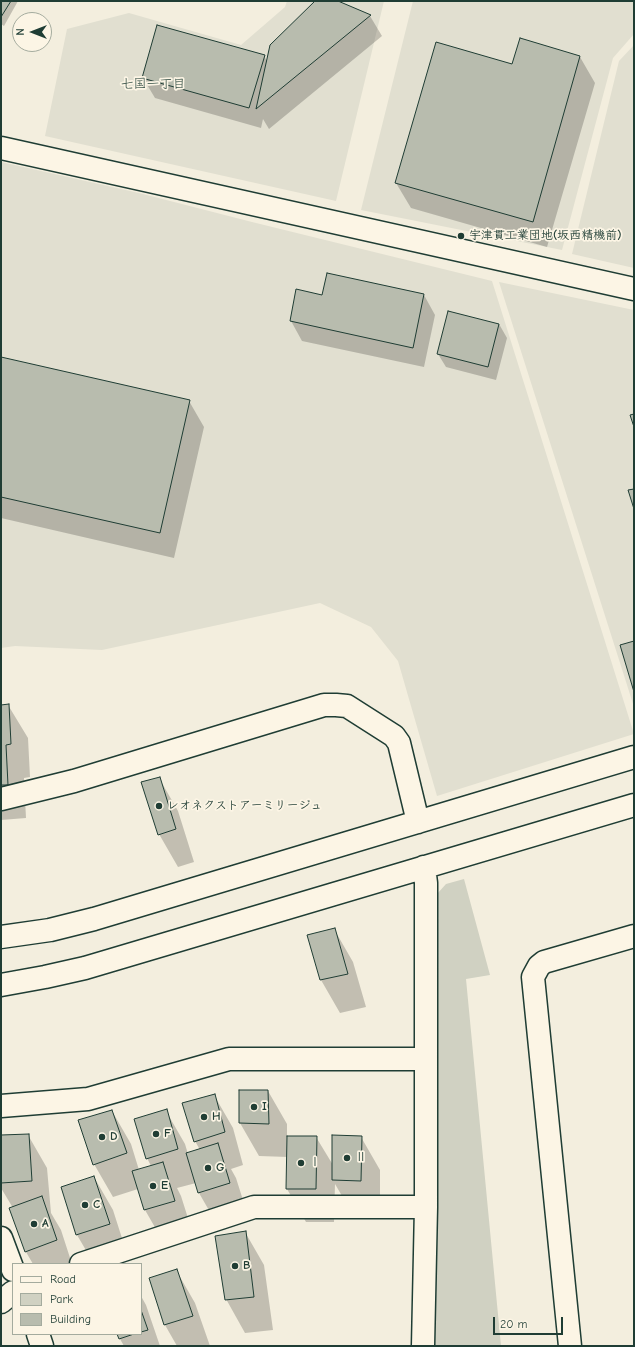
<!DOCTYPE html>
<html>
<head>
<meta charset="utf-8">
<style>
  body { margin:0 }
  #map { position:relative; width:635px; height:1347px; overflow:hidden; background:#f3eede; font-family:"Comic Neue",sans-serif }
  canvas { display:block }
  .frame { position:absolute; inset:0; border:2px solid #1f3d34; pointer-events:none }
  .legend { position:absolute; left:12px; top:1263px; width:130px; height:72px; box-sizing:border-box; background:#fcf5e5; border:1px solid #a4ab9e; margin:0; padding:5px 7px; list-style:none; font-size:12px; color:#1f3d34 }
  .legend li { display:flex; align-items:center; gap:8px; height:20px }
  .legend b { width:20px; border:1px solid #a4ab9e }
  .north { position:absolute; left:12px; top:12px; width:40px; height:40px; box-sizing:border-box; background:#fcf5e5; border:1px solid #a4ab9e; border-radius:50%; rotate:270deg; font-size:11px; font-weight:700; line-height:16px; text-align:center; color:#1f3d34 }
  .north::after { content:''; display:block; margin:auto; width:14px; height:18px; background:#1f3d34; clip-path:polygon(50% 0,100% 100%,50% 72%,0 100%) }
  .scale { position:absolute; left:493px; top:1317px; width:70px; height:18px; box-sizing:border-box; border:2px solid #1f3d34; border-top:0; padding-left:5px; font-size:12px; line-height:14px; white-space:nowrap; color:#1f3d34; -webkit-text-stroke:3px #fcf5e5; paint-order:stroke }
</style>
</head>
<body>
<div id="map">
<canvas width="635" height="1347"></canvas>
<div class="frame"></div>
<ul class="legend">
<li><b style="height:5px;background:#fcf5e5"></b>Road</li>
<li><b style="height:11px;background:#d0d1c2"></b>Park</li>
<li><b style="height:11px;background:#b8bcae"></b>Building</li>
</ul>
<div class="north">N</div>
<div class="scale">20 m</div>
</div>
<script>
const ctx = document.querySelector('canvas').getContext('2d');
ctx.lineJoin = 'round';
function paint(path, color) { ctx.fillStyle = color; ctx.fill(path, 'evenodd'); }
const shape = rows => new Path2D(rows.map(r => 'M' + r).join(''));
function strokePath(path, color, width, dash) { ctx.strokeStyle = color; ctx.lineWidth = width; ctx.lineCap = dash ? 'butt' : 'round'; ctx.setLineDash(dash || []); ctx.stroke(path); }
function label(font, color, halo, rows, align = 'center') {
  ctx.font = font + ' "Comic Neue","Klee One",sans-serif'; ctx.lineWidth = 3.5; ctx.setLineDash([]); ctx.textBaseline = 'middle'; ctx.strokeStyle = halo; ctx.fillStyle = color; for (const [text, x, y, turn = 0] of rows) {
    ctx.save(); ctx.translate(x, y); ctx.rotate((+turn || 0) * Math.PI / 180); ctx.textAlign = isNaN(turn) ? turn : align; if (halo) ctx.strokeText(text, 0, 0); ctx.fillText(text, 0, 0); ctx.restore();
  }
}
const built = shape([
  [287,1,384,1,336,201,45,136,67,29,129,13,241,45,285,7],
  [413,1,634,1,634,34,613,58,562,250,361,210],
  [634,45,634,268,572,254,619,61],
  [1,162,139,193,252,222,492,281,634,734,437,796,398,661,371,627,320,603,102,650,15,646,1,648],
  [499,282,634,310,634,707]
]);
const green = shape([
  [464,879,490,975,466,979,501,1346,434,1346,437,894,446,884]
]);
const shadow = shape([
  [1,1,18,1,4,26,1,24],
  [316,1,336,1,370,16,382,36,269,129,263,119,261,128,155,98,143,78,264,56,268,63],
  [520,40,580,57,595,83,547,247,411,208,396,183,513,65],
  [424,295,435,315,424,367,302,341,291,321,323,296],
  [499,324,507,338,496,380,446,367,438,354],
  [1,358,189,401,204,427,174,558,1,518],
  [8,705,28,738,30,777,24,778,26,818,1,820,1,706],
  [159,778,178,811,194,862,178,867,159,834],
  [334,929,353,962,366,1007,340,1013,321,980,308,936],
  [240,1091,268,1091,287,1124,287,1137,316,1137,333,1165,361,1137,380,1170,380,1213,352,1213,335,1184,334,1222,306,1222,287,1189,288,1157,259,1156,240,1123],
  [214,1095,233,1128,243,1165,231,1169,236,1178,248,1216,218,1226,199,1193,196,1183,177,1188,181,1196,193,1234,164,1243,145,1210,138,1189,113,1197,94,1164,112,1111,131,1144,139,1170,151,1166,147,1158,166,1111,185,1144,188,1154,200,1150,195,1141],
  [28,1135,47,1168,51,1213,61,1230,72,1264,33,1264,26,1252,13,1208,1,1188,1,1136],
  [94,1177,113,1210,128,1257,94,1264,77,1235,62,1187],
  [245,1232,264,1265,273,1330,245,1333,226,1299],
  [176,1270,195,1303,210,1346,177,1346,165,1325],
  [141,1296,146,1305,160,1346,124,1346,120,1339,118,1334,141,1334]
]);
const building = shape([
  [1,1,11,1,1,17,1,1],
  [315,1,338,1,371,15,256,109,270,45,315,1],
  [157,25,265,55,249,108,142,78,157,25],
  [520,38,580,56,533,222,395,183,436,42,512,64,520,38],
  [327,273,424,294,413,348,290,321,296,289,322,295,327,273],
  [448,311,499,324,488,367,437,354,448,311],
  [1,357,190,400,160,533,1,497,1,357],
  [634,414,634,427,630,415,634,414],
  [634,489,634,509,628,490,634,489],
  [634,641,634,692,620,645,634,641],
  [9,704,11,744,6,745,8,785,1,785,1,705,9,704],
  [160,777,176,829,158,835,141,782,160,777],
  [335,928,348,974,320,980,307,935,335,928],
  [239,1090,268,1090,269,1124,239,1123,239,1090],
  [215,1094,225,1132,194,1142,182,1103,215,1094],
  [167,1109,178,1149,146,1159,134,1119,167,1109],
  [112,1110,127,1153,93,1165,78,1120,112,1110],
  [29,1134,32,1181,1,1183,1,1135,29,1134],
  [332,1135,362,1136,361,1181,332,1180,332,1135],
  [287,1136,317,1136,316,1189,286,1189,287,1136],
  [218,1143,230,1183,198,1193,186,1153,218,1143],
  [163,1162,175,1201,144,1210,132,1171,163,1162],
  [94,1176,110,1224,76,1235,61,1187,94,1176],
  [42,1196,57,1240,25,1252,9,1208,42,1196],
  [246,1231,254,1297,225,1300,215,1236,246,1231],
  [177,1269,193,1316,164,1325,149,1278,177,1269],
  [141,1310,148,1330,141,1332,141,1310],
  [117,1334,134,1334,119,1339,117,1334]
]);
const minor = shape([
  [1,148,634,289],
  [1,799,74,781,324,705,336,705,347,706,394,736,399,743,418,822],
  [1,937,50,930,94,919,634,757],
  [1,985,45,977,85,968,634,805],
  [1,1106,88,1099,229,1059,426,1059],
  [1,1238,13,1270],
  [81,1264,254,1207,426,1207],
  [1,1302,13,1292],
  [38,1334,42,1346],
  [423,1346,426,1207,426,883,424,867],
  [570,1346,533,977,539,966,544,962,634,936]
]);
const markers = [
  [461,236,4,"#1f3d34"],
  [159,806,4,"#1f3d34"],
  [254,1107,4,"#1f3d34"],
  [204,1117,4,"#1f3d34"],
  [156,1134,4,"#1f3d34"],
  [102,1137,4,"#1f3d34"],
  [347,1158,4,"#1f3d34"],
  [301,1163,4,"#1f3d34"],
  [208,1168,4,"#1f3d34"],
  [153,1186,4,"#1f3d34"],
  [85,1205,4,"#1f3d34"],
  [34,1224,4,"#1f3d34"],
  [235,1266,4,"#1f3d34"]
];
const poiNames = [
  ["宇津貫工業団地(坂西精機前)",469,236],
  ["レオネクストアーミリージュ",167,806],
  ["I",262,1107],
  ["H",212,1117],
  ["F",164,1134],
  ["D",110,1137],
  ["Ⅱ",355,1158],
  ["Ⅰ",309,1163],
  ["G",216,1168],
  ["E",161,1186],
  ["C",93,1205],
  ["A",42,1224],
  ["B",243,1266]
];
const neighbourhoodNames = [
  ["七国一丁目",153,84]
];
paint(built, '#e1dfd0');
paint(green, '#d0d1c2');
paint(shadow, '#0003');
paint(building, '#b8bcae');
strokePath(building, '#1f3d34', 1);
strokePath(minor, '#1f3d34', 25);
strokePath(minor, '#fcf5e5', 22);
for (const [x, y, r, color] of markers) { const dot = new Path2D(); dot.arc(x, y, r, 0, 2 * Math.PI); ctx.fillStyle = color; ctx.fill(dot); strokePath(dot, '#fcf5e5', 1.5); }
label('bold 12px', '#1f3d34', '#fcf5e5', poiNames, 'left');
label('13px', '#1f3d34', '#fcf5e5', neighbourhoodNames);
</script>
</body>
</html>
